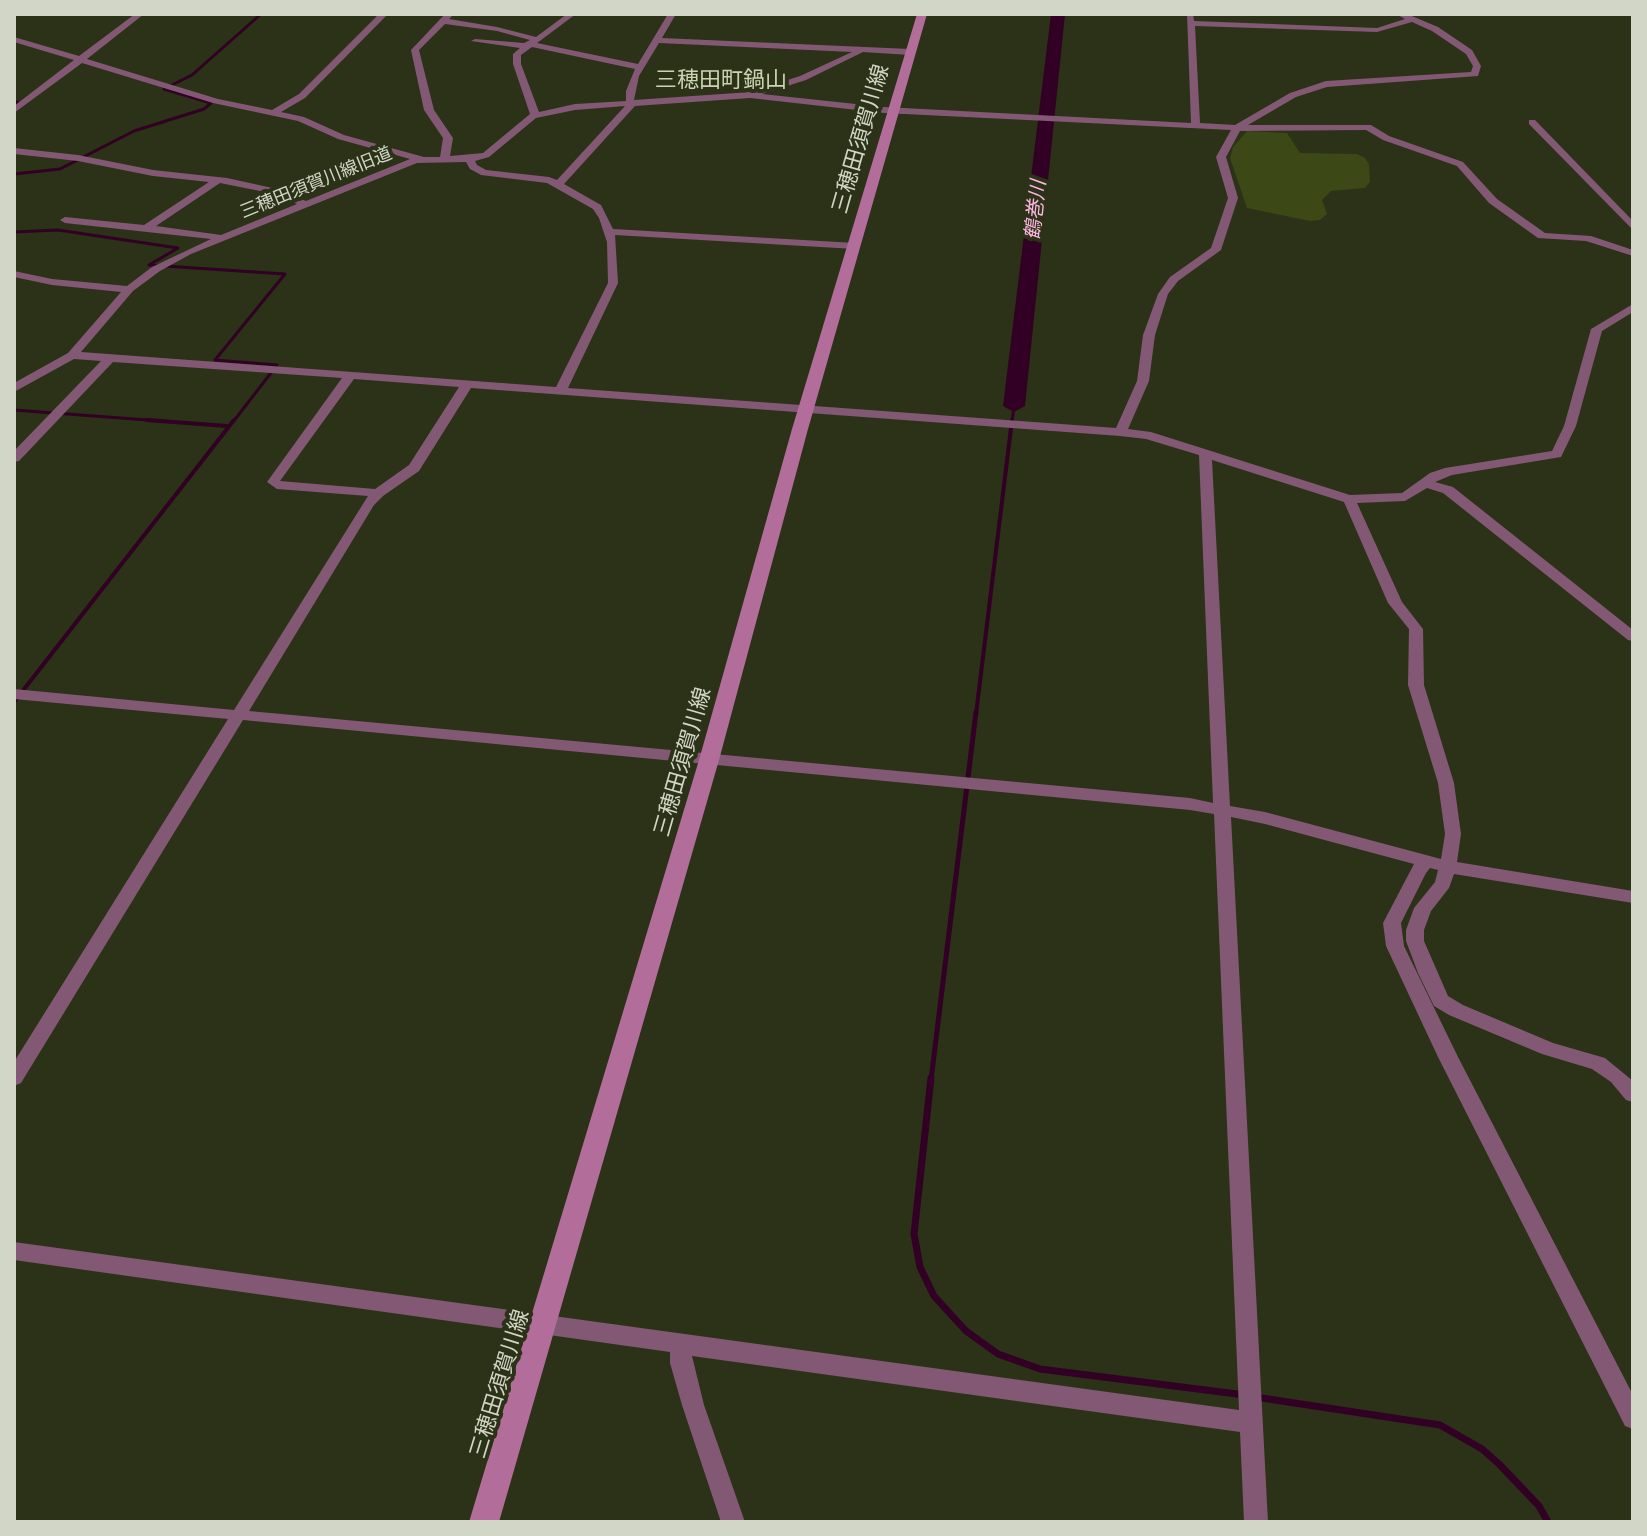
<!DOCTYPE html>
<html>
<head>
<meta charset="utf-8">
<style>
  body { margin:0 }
  #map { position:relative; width:1647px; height:1536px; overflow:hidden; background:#2b3217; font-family:Cabin,sans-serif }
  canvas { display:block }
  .frame { position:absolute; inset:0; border:16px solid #d1d6c6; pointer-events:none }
</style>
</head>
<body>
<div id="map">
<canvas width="1647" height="1536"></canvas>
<div class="frame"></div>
</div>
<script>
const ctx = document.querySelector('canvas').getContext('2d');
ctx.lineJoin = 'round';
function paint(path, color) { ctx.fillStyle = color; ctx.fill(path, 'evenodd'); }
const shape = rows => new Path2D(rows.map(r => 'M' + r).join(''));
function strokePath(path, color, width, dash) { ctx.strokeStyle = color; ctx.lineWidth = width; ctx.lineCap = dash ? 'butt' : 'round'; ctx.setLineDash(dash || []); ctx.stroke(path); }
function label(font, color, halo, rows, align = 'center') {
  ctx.font = font + ' Cabin,"Noto Sans JP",sans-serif'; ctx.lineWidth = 8; ctx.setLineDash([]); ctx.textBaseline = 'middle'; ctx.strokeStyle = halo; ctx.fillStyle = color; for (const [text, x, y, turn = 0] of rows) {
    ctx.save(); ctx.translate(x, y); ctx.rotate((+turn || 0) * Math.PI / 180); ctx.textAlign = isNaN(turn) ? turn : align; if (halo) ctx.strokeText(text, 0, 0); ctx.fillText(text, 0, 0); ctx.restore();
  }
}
const green = shape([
  [1247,131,1287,133,1300,153,1357,154,1365,158,1369,164,1370,182,1365,188,1331,191,1322,200,1327,214,1320,220,1310,221,1247,208,1230,158,1233,147]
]);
const streamFar3 = shape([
  [14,102,18,102,14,105],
  [14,174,60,169,134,131,204,109,211,103,164,89,192,75,261,14],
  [14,232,58,230,178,248,149,265,285,274,215,360,277,365,233,422],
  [14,410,174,422],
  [1012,422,1014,406]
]);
const streamFar2 = shape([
  [147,420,227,426],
  [14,702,234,420],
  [976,714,1012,420]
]);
const streamFar1 = shape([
  [931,1080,976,712]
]);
const stream = shape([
  [931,1078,914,1234,920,1267,934,1296,966,1331,998,1354,1040,1369,1245,1395],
  [1255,1397,1440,1425,1482,1449,1499,1464,1539,1506,1548,1522]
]);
const river = shape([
  [1051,14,1065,14,1025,406,1014,412,1003,406,1051,14]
]);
const street = shape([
  [135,14,144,14,87,59,218,99,272,110,299,94,379,14,388,14,305,98,281,112,304,117,344,135,424,157,440,157,443,138,424,110,411,50,445,14,454,14,449,19,497,27,536,37,567,14,576,14,537,43,638,64,668,14,676,14,662,38,910,49,914,52,910,55,863,52,806,80,762,94,884,107,1191,123,1187,14,1193,14,1194,21,1377,28,1405,19,1396,14,1407,14,1438,27,1472,50,1481,66,1478,76,1327,87,1296,97,1248,125,1371,125,1389,136,1463,162,1497,199,1545,233,1591,236,1633,250,1633,256,1586,241,1538,238,1489,203,1457,166,1383,140,1366,130,1240,131,1226,157,1238,198,1221,250,1178,281,1168,294,1155,335,1149,381,1128,429,1151,432,1350,495,1402,493,1430,473,1445,468,1552,451,1564,426,1591,329,1633,304,1633,312,1602,331,1576,426,1561,457,1452,475,1435,482,1453,487,1633,630,1633,641,1628,640,1443,493,1427,488,1405,501,1357,503,1402,602,1423,629,1424,685,1454,783,1461,834,1457,862,1633,891,1633,903,1454,874,1449,888,1431,911,1424,930,1424,941,1448,996,1463,1005,1553,1043,1605,1058,1633,1081,1633,1102,1626,1100,1611,1082,1592,1069,1542,1054,1449,1015,1434,1006,1418,973,1406,941,1406,930,1414,908,1435,882,1438,870,1430,868,1426,873,1401,923,1404,946,1458,1057,1633,1395,1633,1429,1625,1426,1438,1057,1386,946,1383,923,1414,864,1265,824,1231,817,1268,1522,1244,1522,1240,1432,692,1356,704,1405,745,1522,721,1522,682,1405,670,1363,670,1352,14,1260,14,1242,1239,1410,1214,814,1190,810,243,720,21,1083,14,1086,14,1062,228,719,14,699,14,689,234,710,368,496,277,489,267,482,342,378,113,362,19,461,14,462,14,451,101,361,74,359,14,392,14,383,68,353,121,292,52,285,14,277,14,271,52,279,127,286,152,267,211,239,65,223,60,220,65,217,144,225,209,182,153,176,78,161,14,154,14,148,78,155,153,170,227,178,277,189,306,201,410,159,338,139,298,121,213,103,82,63,14,113,14,106,74,60,14,42,14,37,79,56,135,14],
  [1412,22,1432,31,1466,54,1473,66,1471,72,1326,81,1290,93,1235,125,1200,123,1195,26,1377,32,1412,22],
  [445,24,497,31,530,40,524,43,475,39,471,41,520,48,513,54,513,64,530,114,483,153,450,156,453,138,434,110,419,50,445,24],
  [659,43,852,52,800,76,751,92,634,100,639,76,659,43],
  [532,47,635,69,626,91,626,101,575,104,539,112,521,64,521,55,532,47],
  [750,98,884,113,1231,130,1216,157,1228,198,1211,248,1170,277,1158,294,1143,335,1137,381,1116,428,568,388,618,283,615,235,855,249,860,246,855,243,613,229,601,205,564,184,635,106,750,98],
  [625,106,557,180,549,177,486,170,477,165,475,161,489,157,536,118,575,110,625,106],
  [466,162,470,169,481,175,547,183,593,209,599,218,607,242,608,283,556,387,81,352,133,291,160,271,191,254,417,163,466,162],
  [220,183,270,193,297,204,221,235,156,226,220,183],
  [354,379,459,387,409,465,375,489,280,481,354,379],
  [471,388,1120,436,1146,439,1199,455,1213,803,1190,798,249,711,374,505,383,496,419,471,471,388],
  [1212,460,1344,502,1388,603,1409,629,1408,685,1438,783,1445,834,1441,859,1265,812,1230,806,1212,460],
  [1529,120,1535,120,1633,221,1633,230,1529,124,1529,120]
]);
const secondary = shape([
  [917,14,927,14,808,429,719,760,499,1522,469,1522,699,760,792,429,917,14]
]);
const farStreetnames = [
  ["三穂田須賀川線旧道",316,183,-22]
];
const farWaternames = [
  ["鶴巻川",1036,210,-84]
];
const farQuarternames = [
  ["三穂田町鍋山",721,81]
];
const streetNames = [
  ["三穂田須賀川線",861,139,-74],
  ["三穂田須賀川線",683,762,-74],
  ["三穂田須賀川線",500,1384,-73]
];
paint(green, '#3c4815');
strokePath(streamFar3, '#310024', 3);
strokePath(streamFar2, '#310024', 4);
strokePath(streamFar1, '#310024', 5);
strokePath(stream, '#310024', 7);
paint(river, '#310024');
paint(street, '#835874');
paint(secondary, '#b26d9a');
label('18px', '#d1d6c6', '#2b3217', farStreetnames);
label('italic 20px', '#fcb5e2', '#2b3217', farWaternames);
label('22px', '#cad4b3', '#2b3217', farQuarternames);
label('22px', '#d1d6c6', '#2b3217', streetNames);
</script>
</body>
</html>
